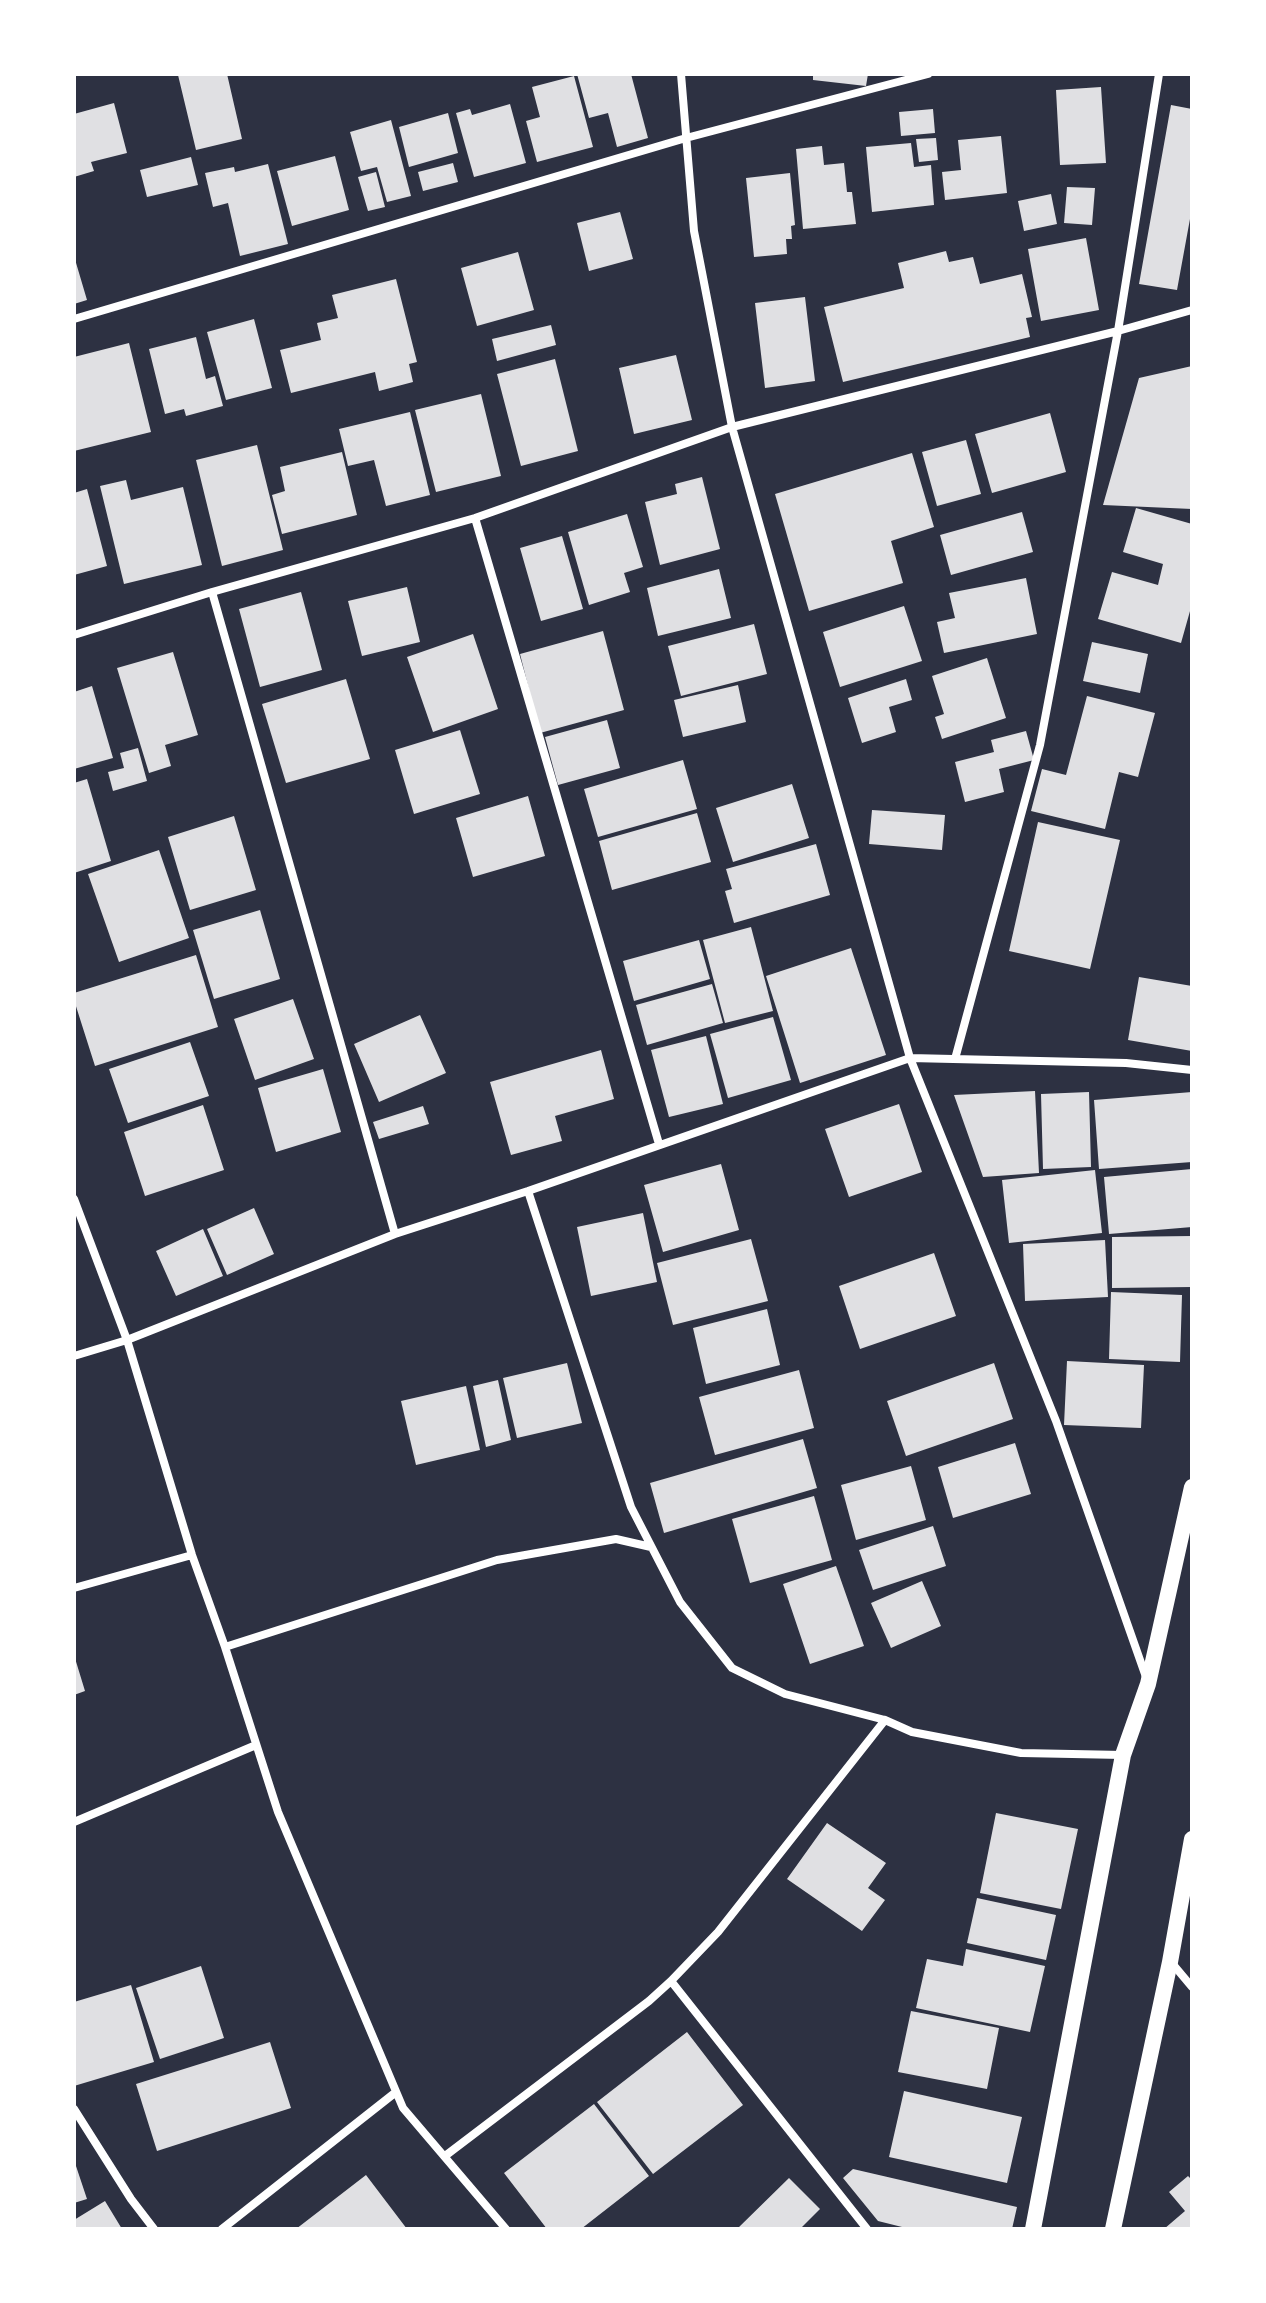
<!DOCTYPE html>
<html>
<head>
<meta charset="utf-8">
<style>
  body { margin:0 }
  #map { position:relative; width:1266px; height:2303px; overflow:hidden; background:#2d3142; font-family:Commissioner,sans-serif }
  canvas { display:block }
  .frame { position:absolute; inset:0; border:76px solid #fff; pointer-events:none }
</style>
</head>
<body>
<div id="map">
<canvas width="1266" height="2303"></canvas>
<div class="frame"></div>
</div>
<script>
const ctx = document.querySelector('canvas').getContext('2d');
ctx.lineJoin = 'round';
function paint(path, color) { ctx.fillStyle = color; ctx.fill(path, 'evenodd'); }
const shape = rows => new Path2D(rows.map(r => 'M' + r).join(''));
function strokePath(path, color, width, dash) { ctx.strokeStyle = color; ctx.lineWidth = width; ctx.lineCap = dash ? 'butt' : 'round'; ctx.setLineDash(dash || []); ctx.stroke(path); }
const building = shape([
  [183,74,227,74,242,139,196,150,178,75],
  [577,74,631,74,648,138,617,147,608,113,589,118],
  [813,74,868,74,866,86,813,80],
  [574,76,593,147,537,162,526,121,540,117,532,87],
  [1101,87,1106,163,1060,165,1056,90],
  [114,103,127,153,91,162,94,171,74,177,74,114],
  [510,104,526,163,474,177,456,113,470,109,472,115],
  [1171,105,1192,109,1192,208,1177,290,1139,284],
  [933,109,935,133,901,136,899,112],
  [448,113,458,153,409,167,399,127],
  [391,120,411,196,387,202,377,167,361,171,350,132],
  [1001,136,1007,193,945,200,942,172,961,170,958,140],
  [936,138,938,160,919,162,916,139],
  [911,143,914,167,931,165,934,205,872,212,866,147],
  [822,146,824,165,844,163,847,192,852,192,856,224,803,229,796,149],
  [335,156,349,210,292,226,277,171],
  [191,157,198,185,147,197,140,170],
  [453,163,458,182,423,191,418,172],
  [268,164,288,244,240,256,228,203,213,207,205,173,234,167,235,172],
  [376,172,385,207,368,211,358,177],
  [790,173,795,225,791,226,792,239,786,239,787,254,754,257,746,178],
  [1067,187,1095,188,1092,225,1064,223],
  [1051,194,1057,224,1024,231,1018,201],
  [620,212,633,259,589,271,577,223],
  [1086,238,1099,310,1041,321,1028,249],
  [946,251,949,262,973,257,980,284,1022,274,1032,317,1026,318,1030,337,843,382,824,307,904,288,898,263],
  [518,252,534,310,477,326,461,268],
  [74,256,87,300,74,304],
  [396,279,417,362,409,364,413,382,379,391,375,372,291,393,280,350,321,340,317,323,338,318,332,295],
  [805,297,815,381,765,388,755,303],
  [254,319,272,388,226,400,207,332],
  [551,325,556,345,497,361,492,339],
  [196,337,206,379,215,376,223,406,186,416,184,409,165,414,149,349],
  [129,343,151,432,74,451,74,357],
  [676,355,692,420,634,434,619,368],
  [555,359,578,451,521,466,497,374],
  [1192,366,1192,509,1103,505,1139,378],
  [481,394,501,476,436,492,415,410],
  [410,412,430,495,386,506,374,460,348,466,339,429],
  [1050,413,1066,472,992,493,975,434],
  [966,440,981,494,937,506,922,452],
  [257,445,283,550,222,566,196,460],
  [342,452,357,515,282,534,272,495,285,491,280,467],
  [912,453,934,527,891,541,903,583,809,611,775,494],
  [702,477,720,549,660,565,645,502,677,494,675,484],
  [126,480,131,500,183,487,202,565,124,584,100,486],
  [87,489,107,566,74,575,74,493],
  [1136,508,1192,524,1192,604,1181,643,1098,619,1112,572,1158,585,1163,564,1123,552],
  [1022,512,1033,552,951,575,940,535],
  [627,514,643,567,624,573,630,592,589,605,568,532],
  [562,536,583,609,541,621,520,548],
  [719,569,731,618,658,636,647,588],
  [1026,578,1037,634,944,653,937,622,955,618,949,593],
  [407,587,420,642,362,656,348,601],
  [301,592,322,670,260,687,239,609],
  [904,606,922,661,840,687,823,632],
  [754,624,767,674,681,696,668,646],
  [603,631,624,710,540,733,520,654],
  [473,634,498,709,433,732,407,657],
  [1092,642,1148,654,1140,693,1083,681],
  [173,652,198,735,165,745,171,766,149,773,117,668],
  [987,658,1006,718,942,739,935,717,944,714,932,676],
  [346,679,370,759,286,783,262,704],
  [906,679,912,700,889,707,896,732,862,743,848,698],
  [738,685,746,722,683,737,674,700],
  [92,686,113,758,74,769,74,692],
  [1087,696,1155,713,1138,777,1119,772,1105,829,1031,811,1042,769,1066,775],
  [607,720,620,768,558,785,545,737],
  [460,730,480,794,414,814,395,750],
  [1026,731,1034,760,999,769,1004,792,965,802,955,762,994,752,991,740],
  [138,748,147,781,113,791,108,772,124,768,120,753],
  [683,760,697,809,598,837,584,789],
  [87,779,111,861,74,873,74,783],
  [792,784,809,838,733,862,716,808],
  [528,796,545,856,473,877,456,818],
  [872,810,945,815,942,850,869,844],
  [697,813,711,862,612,890,599,841],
  [234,816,256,890,190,910,168,837],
  [1038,822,1120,840,1090,969,1009,951],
  [816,844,830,895,734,923,725,891,732,889,726,869],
  [159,850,189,938,119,962,88,874],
  [260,910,280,979,214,999,193,930],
  [751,927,773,1011,725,1023,703,940],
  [699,940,710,979,634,1001,623,961],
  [851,948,886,1055,800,1083,766,976],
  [196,955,218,1027,95,1066,74,1000,74,993],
  [1139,977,1192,986,1192,1051,1128,1040],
  [712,984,723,1023,647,1045,636,1005],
  [293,999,314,1059,255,1080,234,1019],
  [420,1015,446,1073,379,1102,354,1044],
  [773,1017,791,1080,728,1098,710,1034],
  [706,1036,723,1104,669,1117,651,1050],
  [190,1042,209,1096,128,1123,109,1069],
  [601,1050,614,1099,555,1116,562,1141,511,1155,490,1082],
  [323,1069,341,1132,276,1152,258,1088],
  [1035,1091,1039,1173,983,1177,954,1095],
  [1089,1092,1091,1167,1043,1169,1041,1094],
  [1192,1092,1192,1162,1099,1169,1094,1100],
  [899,1104,922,1172,849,1197,825,1129],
  [203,1105,224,1170,145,1196,124,1132],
  [423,1106,429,1124,379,1139,373,1122],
  [721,1164,739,1230,663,1252,644,1185],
  [1192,1169,1192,1227,1109,1234,1104,1177],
  [1095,1170,1102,1233,1009,1243,1002,1180],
  [254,1208,274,1254,227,1275,207,1229],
  [643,1213,657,1282,591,1296,577,1227],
  [203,1229,223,1276,176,1296,156,1251],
  [1192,1236,1192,1287,1112,1288,1112,1237],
  [751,1239,768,1301,673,1325,657,1263],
  [1105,1240,1108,1297,1025,1301,1023,1244],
  [934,1253,956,1316,860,1349,839,1286],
  [1111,1292,1182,1295,1180,1362,1109,1359],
  [767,1309,780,1365,706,1384,693,1328],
  [1067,1361,1144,1365,1141,1428,1064,1425],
  [567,1363,582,1423,517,1438,503,1378],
  [994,1363,1013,1419,906,1456,887,1401],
  [799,1370,814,1428,715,1455,699,1397],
  [498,1380,511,1440,486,1447,473,1386],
  [466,1386,480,1450,416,1465,401,1401],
  [803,1439,817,1488,664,1533,650,1483],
  [1015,1443,1031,1494,953,1518,938,1467],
  [911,1466,926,1520,856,1540,841,1485],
  [814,1496,832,1560,750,1583,732,1519],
  [933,1526,946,1566,873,1590,859,1550],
  [836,1566,864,1646,810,1664,783,1584],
  [922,1581,941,1626,891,1648,871,1603],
  [74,1655,85,1691,74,1695],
  [996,1813,1078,1829,1061,1909,980,1893],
  [827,1823,886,1863,868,1888,885,1900,862,1931,787,1879],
  [977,1898,1056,1915,1046,1960,967,1943],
  [966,1949,1045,1966,1030,2032,916,2008,927,1959,963,1966],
  [201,1966,224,2038,160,2059,136,1988],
  [131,1985,154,2062,74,2086,74,2002],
  [911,2011,999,2028,987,2089,898,2072],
  [687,2032,743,2105,653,2174,597,2102],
  [270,2042,291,2108,157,2151,136,2084],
  [904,2091,1022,2117,1007,2183,889,2157],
  [594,2104,649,2176,581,2229,547,2229,504,2173],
  [74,2160,87,2199,74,2203],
  [853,2169,1017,2207,1012,2229,910,2229,878,2221,843,2178],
  [366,2175,407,2229,296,2229],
  [1188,2176,1192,2180,1192,2229,1164,2229,1185,2211,1169,2192],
  [789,2178,820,2209,800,2229,737,2229],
  [105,2201,122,2229,74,2229,74,2220]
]);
const minor = shape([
  [681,74,694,231,732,427,910,1058,1056,1421,1146,1677],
  [74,319,686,138,928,74],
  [475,518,659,1144],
  [212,592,395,1234],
  [74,635,212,592,475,518,732,427,1118,331,1192,310],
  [955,1059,1040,745,1118,331,1159,74],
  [528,1191,631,1507,680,1602,732,1668,785,1694,885,1720,912,1732,1021,1753,1123,1755],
  [74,1199,127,1340,192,1555,225,1647,278,1812,403,2108,506,2229],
  [74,1356,127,1340,395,1234,528,1191,910,1058,1126,1063,1192,1070],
  [74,1588,192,1555],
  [225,1647,497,1560,616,1539,651,1547],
  [74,1822,256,1745],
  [1171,1962,1192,1987],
  [671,1981,867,2229],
  [74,2109,131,2199,154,2229],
  [445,2156,649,2001,671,1981,718,1932,885,1720],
  [222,2229,396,2092]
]);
const secondary = shape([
  [1033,2229,1123,1755,1148,1684,1192,1487],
  [1113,2229,1170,1962,1192,1839]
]);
paint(building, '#e0e0e3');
strokePath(minor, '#fff', 8);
strokePath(secondary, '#fff', 16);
</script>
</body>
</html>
